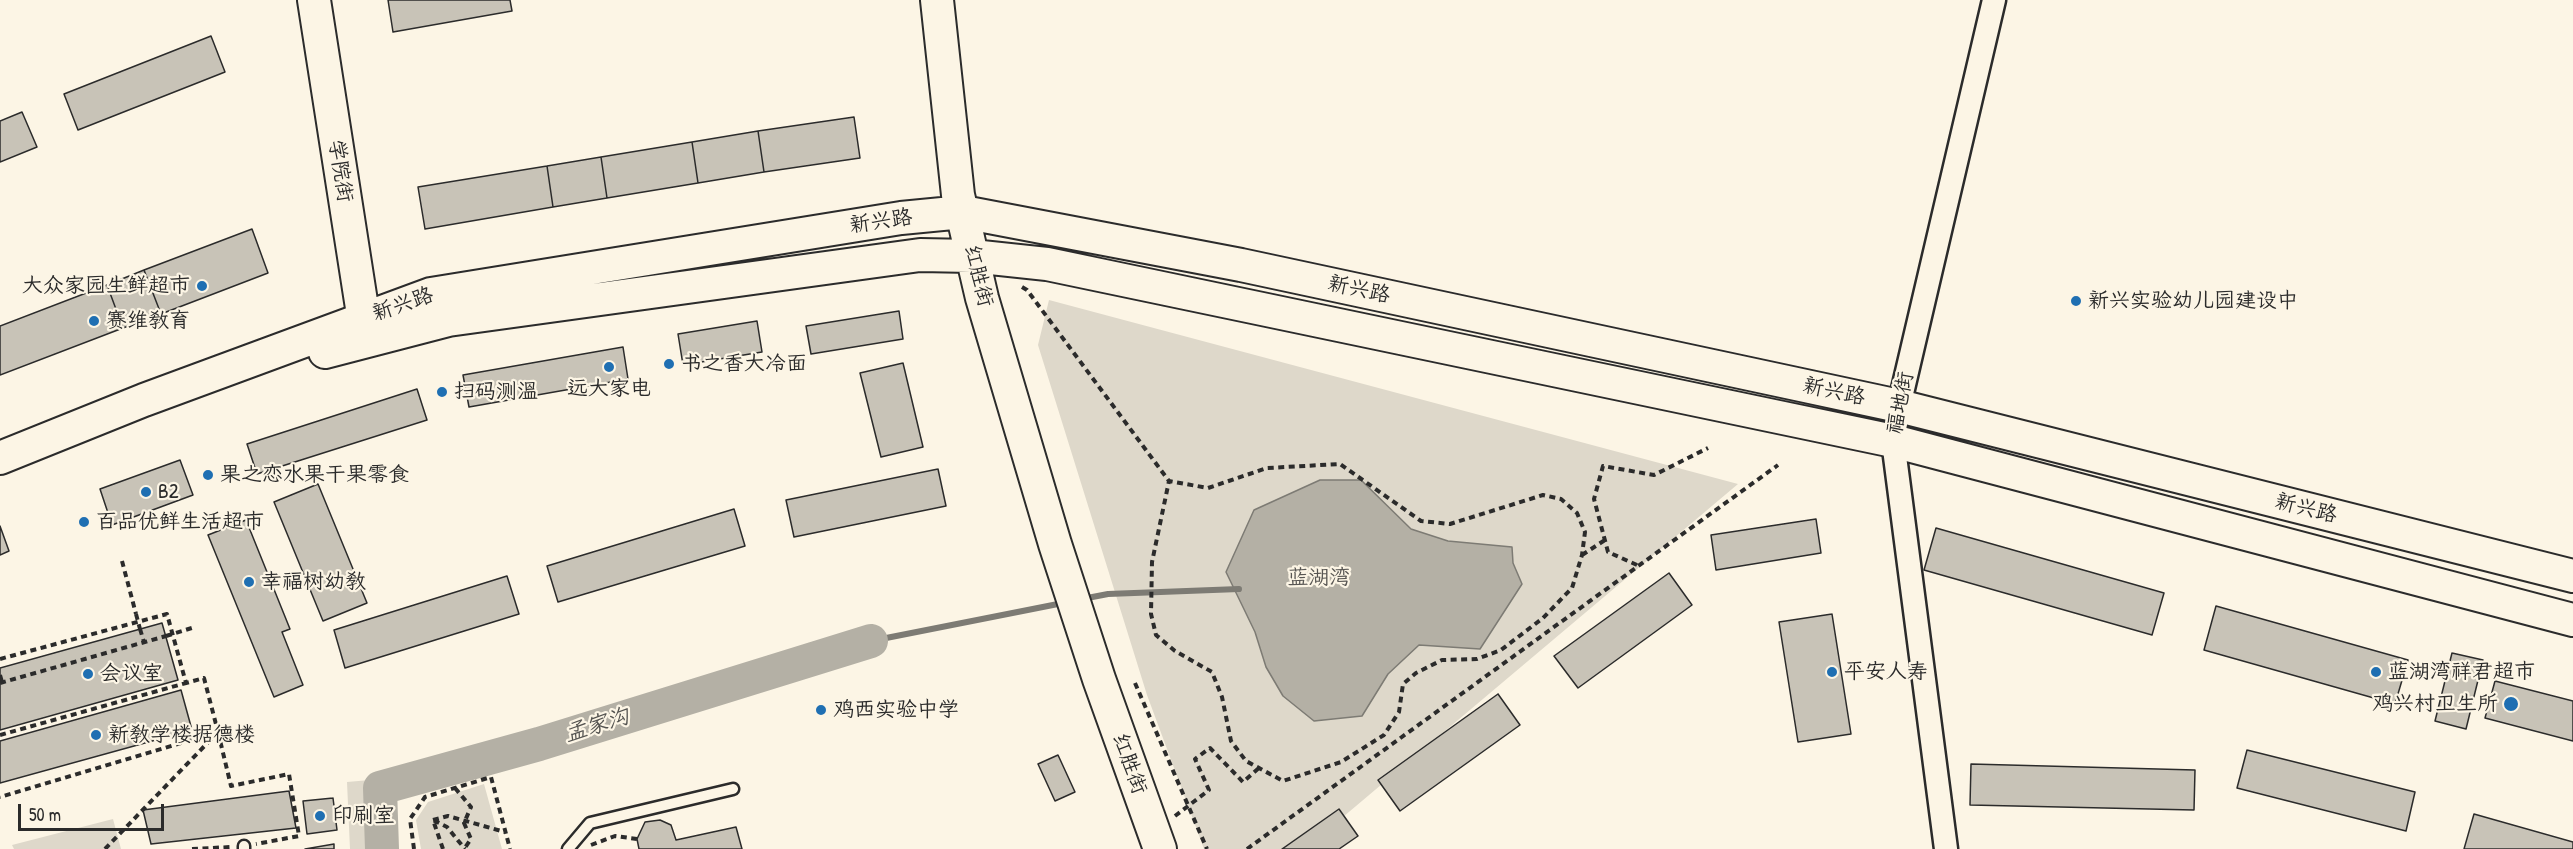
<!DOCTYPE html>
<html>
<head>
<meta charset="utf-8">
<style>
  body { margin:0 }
  #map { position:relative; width:2573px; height:849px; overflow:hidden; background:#fcf5e5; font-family:"Patrick Hand",sans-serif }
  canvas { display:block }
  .scale { position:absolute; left:18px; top:804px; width:146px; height:27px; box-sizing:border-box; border:3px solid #2b2b2b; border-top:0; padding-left:8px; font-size:18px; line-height:21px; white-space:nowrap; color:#2b2b2b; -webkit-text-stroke:4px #fcf5e5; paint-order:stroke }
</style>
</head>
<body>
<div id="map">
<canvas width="2573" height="849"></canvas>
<div class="scale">50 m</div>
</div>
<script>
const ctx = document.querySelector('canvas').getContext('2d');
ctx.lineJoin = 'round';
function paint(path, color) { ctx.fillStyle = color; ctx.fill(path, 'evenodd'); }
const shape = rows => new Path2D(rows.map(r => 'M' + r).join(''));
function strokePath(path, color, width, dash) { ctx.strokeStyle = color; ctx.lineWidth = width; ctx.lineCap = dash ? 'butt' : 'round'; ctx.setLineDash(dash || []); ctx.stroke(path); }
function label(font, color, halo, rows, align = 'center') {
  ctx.font = font + ' "Patrick Hand","LXGW WenKai TC",sans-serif'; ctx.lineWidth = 4.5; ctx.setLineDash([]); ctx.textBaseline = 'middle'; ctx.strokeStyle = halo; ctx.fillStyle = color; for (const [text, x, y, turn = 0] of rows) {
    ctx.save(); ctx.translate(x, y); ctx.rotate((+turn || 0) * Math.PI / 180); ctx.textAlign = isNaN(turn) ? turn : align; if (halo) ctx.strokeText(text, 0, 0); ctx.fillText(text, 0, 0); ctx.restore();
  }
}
const green = shape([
  [1049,300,1738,484,1305,849,1204,849,1147,695,1038,345],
  [370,780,373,849,350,849,347,782],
  [484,784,502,849,421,849,416,820,428,802],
  [113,819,121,849,14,849,12,845]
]);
const water = shape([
  [1320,480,1361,480,1411,529,1448,541,1512,547,1513,563,1522,584,1480,649,1419,645,1388,674,1362,716,1314,721,1283,696,1266,667,1255,632,1226,572,1254,510,1320,480]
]);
const stream = shape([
  [1082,599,1108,594,1239,589],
  [871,641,1063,603]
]);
const river = shape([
  [382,849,380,788,539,744,871,641]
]);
const building = shape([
  [388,0,510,0,512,11,393,32,388,0],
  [211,36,225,72,78,130,64,94,211,36],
  [22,112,37,147,0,162,0,121,22,112],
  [854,117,860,158,764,172,758,131,854,117],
  [758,131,764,172,698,183,692,142,758,131],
  [692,142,698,183,607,198,601,157,692,142],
  [601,157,607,198,553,207,547,166,601,157],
  [547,166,553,207,425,229,418,187,547,166],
  [252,229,268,273,161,314,144,270,252,229],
  [144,270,161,314,123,328,107,285,144,270],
  [107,285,123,328,0,375,0,326,107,285],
  [899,311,903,339,811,354,806,326,899,311],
  [757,321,762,352,683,365,678,334,757,321],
  [623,347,628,379,469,407,463,375,623,347],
  [903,363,923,447,881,457,860,373,903,363],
  [417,389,427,420,257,474,247,444,417,389],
  [180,460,193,495,112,525,100,489,180,460],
  [938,469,946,506,794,537,786,500,938,469],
  [318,484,367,603,323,621,274,502,318,484],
  [734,509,745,546,558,602,547,566,734,509],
  [1816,519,1821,553,1716,570,1711,535,1816,519],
  [246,520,290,629,282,632,303,685,274,697,208,535,246,520],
  [0,526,9,551,0,555,0,526],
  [1936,528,2164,593,2152,635,1924,570,1936,528],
  [1669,573,1692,605,1578,688,1554,656,1669,573],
  [507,576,519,614,345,668,334,630,507,576],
  [2216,606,2408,660,2395,704,2204,650,2216,606],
  [1832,614,1851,734,1798,742,1779,622,1832,614],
  [162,623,178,680,0,730,0,668,162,623],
  [2452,653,2483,660,2466,729,2435,721,2452,653],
  [2495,681,2573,701,2573,741,2485,718,2495,681],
  [181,690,192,730,0,783,0,741,181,690],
  [1498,694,1520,725,1400,811,1378,780,1498,694],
  [2247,750,2415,792,2406,831,2237,788,2247,750],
  [1058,755,1075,792,1055,801,1038,764,1058,755],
  [1971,764,2195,770,2194,810,1970,805,1971,764],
  [289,791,296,828,151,844,143,810,289,791],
  [333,798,337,830,307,834,303,801,333,798],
  [1339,809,1358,836,1339,849,1282,849,1339,809],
  [2474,814,2573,842,2573,849,2464,849,2474,814],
  [660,820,671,825,676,840,736,827,742,849,639,849,637,839,645,822,660,820],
  [334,844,334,849,305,849,334,844]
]);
const path = shape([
  [1022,287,1027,290,1169,481,1208,488,1267,468,1340,464,1421,521,1450,524,1543,495,1561,499,1577,513,1585,532,1582,555,1572,588,1543,618,1501,650,1477,659,1442,660,1416,673,1403,684,1399,712,1384,735,1341,762,1283,781,1246,761,1231,741,1222,697,1212,672,1175,651,1156,635,1151,614,1152,562,1169,481],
  [1582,555,1605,540],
  [122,561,136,614],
  [1637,565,1608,552,1594,499,1603,466,1654,475,1708,448],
  [140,629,144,642],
  [0,659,167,614,186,683,204,678,218,732,0,797],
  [0,675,2,682],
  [0,683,166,636],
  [1135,683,1207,849],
  [218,732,231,786,289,774,299,836,256,844],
  [0,735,186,683],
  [455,788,471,807,464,823,471,839,464,849],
  [1175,816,1209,790,1195,759,1210,748,1243,782,1259,768],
  [433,820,448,816,505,832],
  [591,845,615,836,637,839],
  [105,849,218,732],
  [192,849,231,847],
  [414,849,410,819,425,797,491,777,510,849],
  [443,849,433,820,447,827,465,849],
  [1247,849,1778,465]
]);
const lane = shape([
  [244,846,244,849],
  [568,849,590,823,733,789]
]);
const street = shape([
  [1946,849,1893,441,1899,406,1994,0]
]);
const secondary = shape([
  [314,0,367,340],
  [937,0,958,195,982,298,1055,544,1099,679,1160,849],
  [325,352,448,320,920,255,972,256,1047,264,1893,441,2573,620],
  [0,458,144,400,431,294,901,218,963,212,1241,265,1899,406,2573,576]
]);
const pathBridge = shape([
  [136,614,140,629],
  [166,636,195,627]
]);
const markers = [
  [202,286,6,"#1f6fb2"],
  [2076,301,6,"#1f6fb2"],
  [94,321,6,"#1f6fb2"],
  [669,364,6,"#1f6fb2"],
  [609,367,6,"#1f6fb2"],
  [442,392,6,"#1f6fb2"],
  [208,475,6,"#1f6fb2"],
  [146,492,6,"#1f6fb2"],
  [84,522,6,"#1f6fb2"],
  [249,582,6,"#1f6fb2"],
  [1832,672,6,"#1f6fb2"],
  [2376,672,6,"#1f6fb2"],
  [88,674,6,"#1f6fb2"],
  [2511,704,8,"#1f6fb2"],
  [821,710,6,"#1f6fb2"],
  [96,735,6,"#1f6fb2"],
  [320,816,6,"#1f6fb2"]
];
const streetNames = [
  ["学院街",340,171,81],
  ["新兴路",881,222,-8],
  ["红胜街",978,276,76],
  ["新兴路",1359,290,12],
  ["新兴路",403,305,-19],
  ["新兴路",1834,392,12],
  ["福地街",1901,403,-79],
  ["新兴路",2306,509,14],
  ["红胜街",1129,764,70]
];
const poiNames = [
  ["大众家园生鲜超市",190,286,"right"],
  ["新兴实验幼儿园建设中",2088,301],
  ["赛维教育",106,321],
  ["书之香大冷面",681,364],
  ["远大家电",609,389,"center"],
  ["扫码测温",454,392],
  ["果之恋水果干果零食",220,475],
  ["B2",158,492],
  ["百品优鲜生活超市",96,522],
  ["幸福树幼教",261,582],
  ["平安人寿",1844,672],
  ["蓝湖湾祥君超市",2388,672],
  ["会议室",100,674],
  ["鸡兴村卫生所",2498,704,"right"],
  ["鸡西实验中学",833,710],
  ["新教学楼据德楼",108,735],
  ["印刷室",332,816]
];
const parkNames = [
  ["蓝湖湾",1319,578]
];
const waterNames = [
  ["孟家沟",597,726,-17]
];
paint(green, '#ded8ca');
paint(water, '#b4b0a5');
strokePath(water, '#7d7b74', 1.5);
strokePath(stream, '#7d7b74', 6);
strokePath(river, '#b4b0a5', 34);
paint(building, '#c8c3b7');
strokePath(building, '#2b2b2b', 1.5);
strokePath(lane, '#2b2b2b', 15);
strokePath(street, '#2b2b2b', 27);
strokePath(secondary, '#2b2b2b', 36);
strokePath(path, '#2b2b2b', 4, [6, 4.5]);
strokePath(lane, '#fcf5e5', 10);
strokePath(street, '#fcf5e5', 22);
strokePath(secondary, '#fcf5e5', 32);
strokePath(pathBridge, '#2b2b2b', 4, [6, 4.5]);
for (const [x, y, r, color] of markers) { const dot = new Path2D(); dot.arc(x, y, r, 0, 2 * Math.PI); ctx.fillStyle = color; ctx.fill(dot); strokePath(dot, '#fcf5e5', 2); }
label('21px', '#2b2b2b', '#fcf5e5', streetNames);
label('21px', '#2b2b2b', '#fcf5e5', poiNames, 'left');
label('21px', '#585653', '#fcf5e5', parkNames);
label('italic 22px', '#545350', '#fcf5e5', waterNames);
</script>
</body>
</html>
